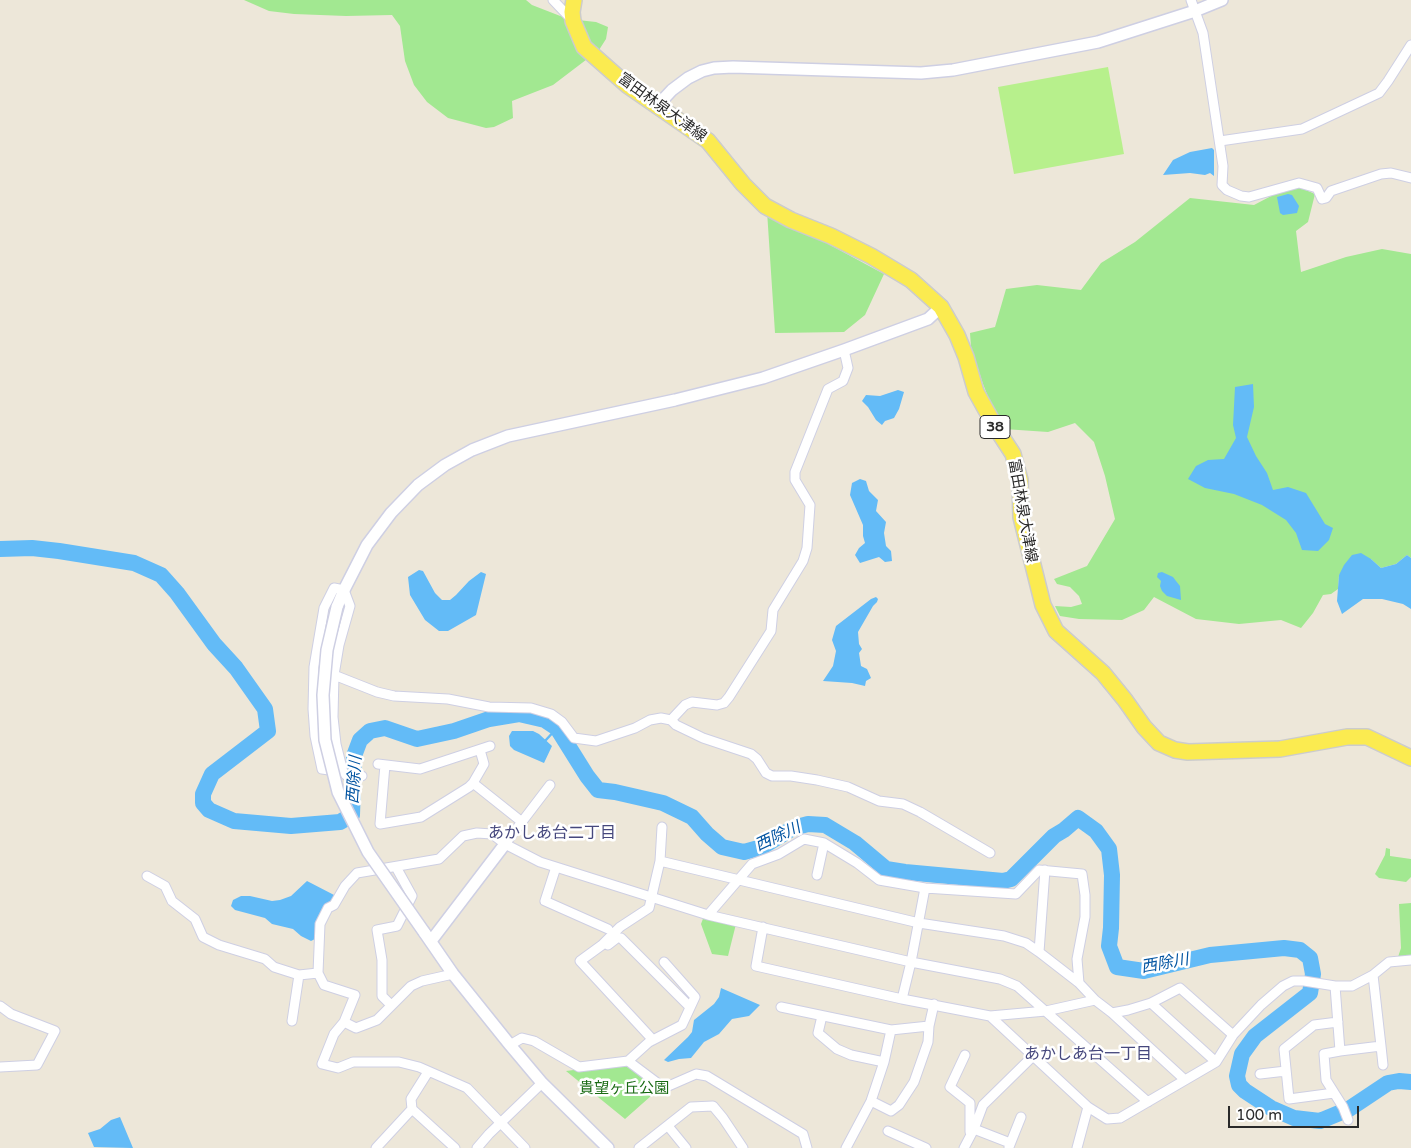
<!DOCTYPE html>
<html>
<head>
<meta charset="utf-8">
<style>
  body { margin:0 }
  #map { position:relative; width:1411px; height:1148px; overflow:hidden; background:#ede7d9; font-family:"Varela Round",sans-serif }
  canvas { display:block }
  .scale { position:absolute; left:1228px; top:1106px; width:131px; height:22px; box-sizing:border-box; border:2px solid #292929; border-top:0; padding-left:6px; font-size:15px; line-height:18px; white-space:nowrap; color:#292929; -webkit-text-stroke:4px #fff; paint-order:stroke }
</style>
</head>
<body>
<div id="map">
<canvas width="1411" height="1148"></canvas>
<div class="scale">100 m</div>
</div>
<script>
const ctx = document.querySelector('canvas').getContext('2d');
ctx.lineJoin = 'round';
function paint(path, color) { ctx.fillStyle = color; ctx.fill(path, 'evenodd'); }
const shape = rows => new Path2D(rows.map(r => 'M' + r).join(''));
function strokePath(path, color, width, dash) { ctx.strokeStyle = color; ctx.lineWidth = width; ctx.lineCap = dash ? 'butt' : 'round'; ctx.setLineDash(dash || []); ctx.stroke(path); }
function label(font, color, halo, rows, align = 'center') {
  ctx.font = font + ' "Varela Round","Noto Sans JP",sans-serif'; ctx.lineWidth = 5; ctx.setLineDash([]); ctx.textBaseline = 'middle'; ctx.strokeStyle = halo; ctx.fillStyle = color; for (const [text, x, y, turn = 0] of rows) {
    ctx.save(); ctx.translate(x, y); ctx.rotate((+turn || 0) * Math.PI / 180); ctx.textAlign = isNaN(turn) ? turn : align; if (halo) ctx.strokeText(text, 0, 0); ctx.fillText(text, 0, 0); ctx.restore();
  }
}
const green = shape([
  [244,0,526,0,532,5,568,19,596,22,608,27,606,39,599,50,553,85,512,101,513,118,494,127,486,128,448,118,427,102,414,85,405,61,400,26,392,15,346,16,294,14,269,11],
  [1299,187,1315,194,1308,222,1296,231,1301,272,1346,257,1382,249,1411,254,1411,558,1407,555,1396,564,1381,568,1371,559,1339,575,1338,589,1331,594,1323,595,1313,613,1301,628,1281,620,1239,624,1196,619,1154,597,1144,610,1122,620,1079,619,1060,616,1055,606,1071,607,1082,604,1079,596,1070,587,1057,584,1054,579,1087,566,1115,519,1105,476,1094,442,1075,423,1048,432,1004,429,996,417,983,384,971,347,970,333,995,327,1006,289,1037,285,1081,290,1101,263,1135,242,1190,198,1254,205,1275,194],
  [767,211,884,274,865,315,844,332,775,333],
  [1386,848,1390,849,1390,856,1411,859,1411,877,1406,882,1379,878,1375,874,1385,855],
  [1411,903,1411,955,1398,957,1401,948,1399,904],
  [704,916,736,924,728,956,712,954,701,924],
  [628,1063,660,1088,625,1119,566,1071]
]);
const pitch = shape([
  [1108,67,1124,154,1014,174,998,87]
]);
const water = shape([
  [1212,148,1214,150,1214,176,1210,173,1205,175,1190,173,1163,175,1173,160,1190,152],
  [1288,194,1292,195,1299,206,1297,213,1283,215,1280,213,1277,197],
  [1253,384,1254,407,1247,437,1256,456,1267,473,1273,490,1288,487,1306,493,1325,524,1333,528,1329,540,1318,551,1302,550,1296,533,1286,520,1262,505,1234,494,1205,488,1188,479,1196,466,1208,460,1224,459,1236,438,1233,425,1235,387],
  [898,390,904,392,899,409,894,418,885,421,882,425,876,420,868,407,862,401,866,395,880,396],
  [860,479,866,481,869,491,878,500,876,511,886,522,884,533,886,546,891,551,892,561,885,562,879,557,860,563,855,555,859,548,865,543,863,536,863,525,850,495,852,483],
  [1361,553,1371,559,1381,568,1396,564,1407,555,1411,558,1411,609,1403,604,1382,599,1363,599,1342,614,1337,601,1339,575,1344,565,1352,555],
  [419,570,423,571,435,593,442,600,450,600,456,595,469,581,481,572,486,574,476,615,448,631,439,631,425,620,410,595,408,577],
  [1162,572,1173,577,1176,581,1180,586,1181,600,1167,596,1162,591,1160,586,1161,581,1157,577,1158,573],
  [876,597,878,599,877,602,873,606,858,632,859,644,862,649,859,653,861,666,867,669,871,678,866,681,865,686,852,683,823,681,833,666,836,651,832,640,836,626,871,599],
  [512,731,533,731,539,734,552,746,544,763,514,750,510,746,509,736],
  [307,881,336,896,334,901,321,913,317,919,315,939,311,941,301,936,293,929,272,924,265,918,235,910,231,906,233,900,241,896,250,896,272,901,280,900,291,896],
  [721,988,760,1005,749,1016,732,1019,719,1034,704,1042,691,1058,679,1059,668,1062,664,1060,688,1037,692,1032,694,1020,714,1004,719,997],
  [120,1117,133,1148,94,1147,88,1133,100,1129,111,1120]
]);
const stream = shape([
  [545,741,557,728]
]);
const river = shape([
  [0,549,32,548,59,551,134,563,161,575,177,593,214,644,236,668,265,709,268,731,212,774,203,794,203,803,209,810,234,821,291,826,340,822,352,815,354,756,360,740,370,731,385,728,417,739,454,731,489,719,519,714,545,720,557,728,587,776,598,790,615,792,663,803,692,817,707,834,722,847,744,852,762,847,793,828,808,824,825,825,855,843,886,869,905,872,1003,881,1011,879,1054,836,1064,830,1078,818,1096,831,1109,849,1112,875,1111,928,1109,946,1117,967,1144,971,1210,955,1284,948,1300,950,1310,958,1313,974,1310,993,1255,1036,1242,1054,1237,1076,1239,1085,1245,1091,1271,1108,1294,1118,1320,1121,1349,1109,1388,1083,1399,1081,1411,1082]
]);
const minor = shape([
  [553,0,573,21],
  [1191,0,1203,33,1223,166,1222,185,1227,190,1241,196,1249,197,1299,183,1317,188,1322,199,1326,198,1331,191,1381,174,1391,173,1411,178],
  [1220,141,1302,129,1379,93,1388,81,1411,45],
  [334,675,377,692,394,696,448,699,489,707,531,708,551,714,562,722,574,738,596,741,635,728,650,720,661,718,671,720,685,705,692,702,717,705,724,703,729,697,771,631,773,610,803,561,807,548,810,505,795,480,795,472,828,389,843,381,848,368,844,350],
  [671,720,676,725,703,738,751,754,757,759,766,773,772,776,791,776,817,780,848,787,879,801,903,804,920,812,990,853],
  [378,764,420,769,490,746],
  [385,765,380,824,421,817,469,787,473,783,484,764,480,750],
  [343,772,322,769,315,736,313,709,314,667,324,608,334,588,344,590,350,606,339,645,334,675,333,717,336,744,343,772,346,775,362,776],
  [473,783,522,822],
  [505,844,550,785],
  [660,861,919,923,1004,936,1026,943,1039,952,1079,983],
  [556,867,545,901,608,929],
  [817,875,824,843],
  [147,876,165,886,172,901,195,919,203,937,219,945,265,959,274,967,299,975,318,973,324,985,355,995,344,1022,334,1034,322,1064,338,1068,353,1062,399,1062,419,1067,467,1088,525,1148],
  [925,888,911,962,902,999,990,1016,1046,1011,1095,1000],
  [708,915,752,864,779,854,804,839,824,843,857,863,879,880,925,888,1016,894,1039,870,1082,874,1085,895,1085,917,1077,959,1079,983,1095,1000,1112,1013,1128,1010,1151,1003,1180,988,1233,1035],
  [763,927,756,966,902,999],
  [608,945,617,938,621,938,690,1007],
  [1039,952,1045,870],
  [318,973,320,924,328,908,334,905,345,886,357,873,439,859,463,836,477,833,492,834,505,844,540,862,708,915,911,962,1000,979,1017,986,1148,1102],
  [1335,986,1340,1051,1381,1046,1373,975],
  [1151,1003,1216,1062],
  [391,1005,382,996,382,960,377,930,397,926,412,896,396,867],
  [0,1006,11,1014,55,1031,37,1065,0,1067],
  [781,1007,891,1030],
  [1112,1013,1185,1080],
  [822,1016,818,1033,837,1049,851,1055,884,1062],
  [990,1016,1088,1107,1107,1119,1120,1118,1216,1062,1233,1035,1261,1005,1283,986,1293,981,1304,981,1335,986,1352,986,1373,975,1389,962,1411,960],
  [292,1021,299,975],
  [344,1022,356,1028,377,1020,411,986,422,981,453,974],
  [653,1040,580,961,602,945,620,927,649,908,660,861,662,827],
  [510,1045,522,1038,534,1041,579,1067,628,1061,664,1088,696,1074,707,1076,803,1134,807,1148],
  [1381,1046,1383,1065],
  [1340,1051,1324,1054,1326,1080,1343,1107,1348,1120],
  [965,1055,950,1087,970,1103,970,1132],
  [628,1061,649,1042,682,1025,695,997,664,962],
  [1260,1074,1286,1071],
  [1334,1093,1289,1099,1284,1049,1314,1025,1338,1022],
  [871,1101,891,1111,899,1105,914,1082,928,1042,929,1026],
  [412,1109,455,1148],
  [668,1126,686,1148],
  [974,1129,1010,1143],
  [888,1131,926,1148],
  [1009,1147,1021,1117],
  [376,1148,412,1109,411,1099,428,1072],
  [477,1148,489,1134,542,1083],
  [639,1148,691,1107,713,1106,723,1118,743,1148],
  [846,1148,871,1101,884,1062,891,1030,929,1026,934,1004],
  [964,1148,974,1129,983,1105,1033,1056],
  [1077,1148,1088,1107]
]);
const tertiary = shape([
  [657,106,672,90,688,78,702,71,714,68,733,67,921,73,953,70,1098,42,1195,11,1222,0],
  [337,607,344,590,367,545,391,513,418,485,445,465,472,450,508,436,675,400,763,378,844,350,928,319,941,307],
  [424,932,453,974,510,1045,542,1083,608,1148],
  [431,941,505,844]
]);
const primary = shape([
  [574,0,572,12,573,21,584,47,627,85,708,141,743,184,765,206,791,220,831,236,871,256,911,280,941,307,957,335,966,357,976,392,996,428,1013,454,1020,480,1021,517,1043,605,1056,631,1103,673,1125,700,1144,727,1159,743,1175,750,1188,752,1280,749,1347,737,1367,737,1411,758]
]);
const tertiaryBridge = shape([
  [337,607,327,650,323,695,325,740,338,792,368,852,424,932]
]);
const shields = [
  [995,427,30]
];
const shieldNames = [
  ["38",995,427]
];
const streetNames = [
  ["富田林泉大津線",662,108,36],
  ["富田林泉大津線",1022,511,80]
];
const parkNames = [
  ["貴望ヶ丘公園",624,1089]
];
const waterNames = [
  ["西除川",355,780,-86],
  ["西除川",778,837,-25],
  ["西除川",1165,964,-10]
];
const neighbourhoodNames = [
  ["あかしあ台二丁目",552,834],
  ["あかしあ台一丁目",1088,1055]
];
paint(green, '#a2e891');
paint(pitch, '#b7f08c');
paint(water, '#63bbf7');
strokePath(stream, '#63bbf7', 2.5);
strokePath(river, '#63bbf7', 16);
strokePath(minor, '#cecfe3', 11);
strokePath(tertiary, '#cecfe3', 14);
strokePath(primary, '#ccc', 18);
strokePath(minor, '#fff', 9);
strokePath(tertiary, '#fff', 11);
strokePath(primary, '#fbeb50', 15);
strokePath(tertiaryBridge, '#cecfe3', 14, []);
strokePath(tertiaryBridge, '#fff', 11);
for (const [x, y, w] of shields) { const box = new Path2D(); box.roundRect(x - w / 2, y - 11.5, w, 23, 4); ctx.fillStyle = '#fff'; ctx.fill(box); strokePath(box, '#292929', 1); }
label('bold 14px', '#292929', null, shieldNames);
label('15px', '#292929', '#fff', streetNames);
label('15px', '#1a6b14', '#fff', parkNames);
label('italic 16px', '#0355a2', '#fff', waterNames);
label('16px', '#46487d', '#fff', neighbourhoodNames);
</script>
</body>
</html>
